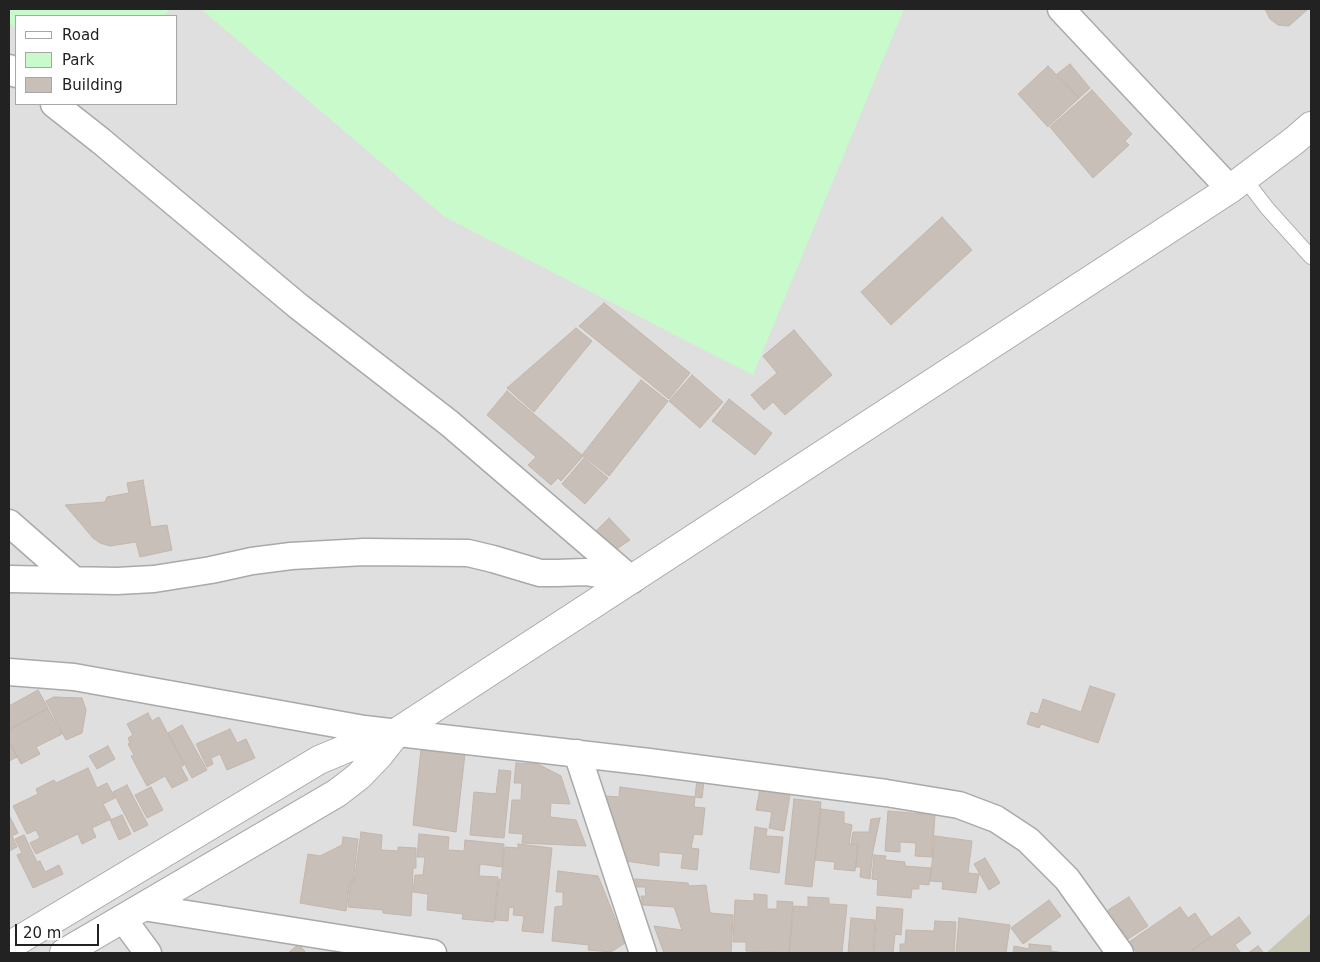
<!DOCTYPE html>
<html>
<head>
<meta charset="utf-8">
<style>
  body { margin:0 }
  #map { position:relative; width:1320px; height:962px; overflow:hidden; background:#f2efe9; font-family:"DejaVu Sans",sans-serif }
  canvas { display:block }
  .frame { position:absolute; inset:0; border:10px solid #222; pointer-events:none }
  .legend { position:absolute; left:15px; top:15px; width:162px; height:90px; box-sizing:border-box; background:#fff; border:1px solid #a7a7a7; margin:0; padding:6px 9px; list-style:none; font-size:15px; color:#222 }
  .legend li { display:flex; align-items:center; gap:10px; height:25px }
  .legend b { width:25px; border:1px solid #a7a7a7 }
  .scale { position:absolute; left:15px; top:924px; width:84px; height:22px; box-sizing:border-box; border:2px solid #222; border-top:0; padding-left:6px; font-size:15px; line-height:18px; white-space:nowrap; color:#222; -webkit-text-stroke:4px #fff; paint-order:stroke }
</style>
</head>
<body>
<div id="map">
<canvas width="1320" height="962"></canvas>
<div class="frame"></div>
<ul class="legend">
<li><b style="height:6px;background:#fff"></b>Road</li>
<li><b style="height:14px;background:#c8facc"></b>Park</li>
<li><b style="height:14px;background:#c7bfb8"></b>Building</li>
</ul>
<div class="scale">20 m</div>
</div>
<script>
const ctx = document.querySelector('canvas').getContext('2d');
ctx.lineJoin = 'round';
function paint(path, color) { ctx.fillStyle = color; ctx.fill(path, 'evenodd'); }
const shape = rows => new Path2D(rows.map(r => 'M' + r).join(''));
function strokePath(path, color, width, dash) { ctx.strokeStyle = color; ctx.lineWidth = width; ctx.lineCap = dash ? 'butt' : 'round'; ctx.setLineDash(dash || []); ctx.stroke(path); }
const residential = shape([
  [9,9,1311,9,1311,953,9,953],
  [16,16,176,16,176,104,16,104]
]);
const construction = shape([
  [1311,913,1311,953,1266,953]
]);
const park = shape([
  [9,9,171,9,163,16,16,16,16,29,9,22],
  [201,9,904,9,753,375,445,217]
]);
const building = shape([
  [1265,9,1308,9,1289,26,1278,25,1270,19,1265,9],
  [1070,64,1090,88,1079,98,1057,74,1070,64],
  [1048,66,1079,98,1048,127,1018,94,1048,66],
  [1092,90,1132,134,1125,141,1129,145,1093,178,1050,127,1092,90],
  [942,217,972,250,891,325,861,292,942,217],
  [604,303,690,373,669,399,579,326,604,303],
  [576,328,592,341,534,412,507,388,576,328],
  [794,330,832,375,785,415,773,402,764,410,751,395,777,373,763,356,794,330],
  [692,375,723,402,700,428,669,401,692,375],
  [641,380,668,401,609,476,582,455,641,380],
  [507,391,583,456,561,481,558,478,551,485,528,465,536,457,487,415,507,391],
  [729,399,772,433,755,455,712,421,729,399],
  [584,458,608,478,585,504,562,484,584,458],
  [143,480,151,527,167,525,172,550,140,557,136,542,110,546,100,543,93,538,65,505,105,502,107,497,129,493,127,483,143,480],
  [609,518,630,540,611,553,593,534,609,518],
  [1090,686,1115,694,1098,743,1041,724,1039,728,1027,724,1031,712,1038,714,1043,699,1081,712,1090,686],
  [38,690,48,708,9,729,9,706,38,690],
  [54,697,82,698,86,710,82,733,66,740,46,701,54,697],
  [48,709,62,734,36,747,40,754,21,764,9,741,9,730,48,709],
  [148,713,152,721,159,717,184,765,181,767,188,780,172,788,165,776,147,786,131,756,134,755,128,744,130,743,128,738,133,735,127,724,148,713],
  [182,725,207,770,192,778,168,733,182,725],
  [230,729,237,743,246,739,255,758,227,770,220,754,211,758,213,764,207,767,196,744,230,729],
  [9,742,17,757,9,761,9,742],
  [108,746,115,759,97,769,89,756,108,746],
  [421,749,465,754,456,832,413,825,421,749],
  [516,763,538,764,561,776,570,804,551,803,550,817,576,820,586,846,522,843,523,834,509,833,512,800,521,800,522,783,514,783,516,763],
  [88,768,97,788,107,783,115,798,103,804,111,819,92,828,96,837,82,844,78,834,36,854,30,843,40,838,36,830,27,834,13,806,38,794,36,789,54,780,56,783,88,768],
  [499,770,511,771,504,838,470,835,474,792,496,794,499,770],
  [697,780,704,781,702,798,695,797,697,780],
  [761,784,791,789,784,831,769,828,772,812,756,810,761,784],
  [127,785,148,825,134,832,113,792,127,785],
  [151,787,163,810,147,818,135,795,151,787],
  [620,787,695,797,694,807,705,808,702,835,694,834,691,848,699,849,697,870,681,868,683,854,659,852,659,866,626,861,606,796,619,797,620,787],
  [794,799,821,802,812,887,785,884,794,799],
  [821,809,844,812,844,823,852,825,849,844,858,845,855,871,834,869,835,862,815,860,821,809],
  [888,811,935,815,932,857,915,856,916,843,900,842,900,852,885,851,888,811],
  [9,815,18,833,12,836,17,847,9,851,9,815],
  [122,815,131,834,119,840,110,820,122,815],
  [880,818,873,851,870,879,860,877,861,867,856,867,858,844,851,844,853,832,869,832,871,819,880,818],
  [755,827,767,829,766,836,783,837,779,873,750,869,755,827],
  [361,832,382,835,381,850,398,851,398,847,416,848,416,868,413,868,411,916,383,913,383,910,348,907,351,881,354,882,361,832],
  [419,834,449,837,448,850,464,851,465,840,504,844,502,867,480,864,479,876,498,877,494,922,462,919,463,914,427,910,428,894,413,892,415,875,423,875,425,857,417,857,419,834],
  [24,835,37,862,40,861,45,872,59,865,63,874,33,888,17,855,22,853,15,839,24,835],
  [935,836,972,841,968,873,979,874,976,893,942,889,943,882,930,881,935,836],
  [343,837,358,839,353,881,350,880,346,911,300,903,308,854,320,856,342,845,343,837],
  [518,844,552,848,543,933,522,931,524,916,513,915,514,908,509,907,508,921,495,920,499,879,501,880,505,847,518,848,518,844],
  [874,855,886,856,885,860,905,862,905,866,931,868,929,885,919,884,919,889,912,889,911,898,877,895,878,880,872,879,874,855],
  [985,858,1000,883,989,890,974,864,985,858],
  [558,871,598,876,625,943,611,952,588,950,589,945,552,941,555,907,563,906,563,892,556,892,558,871],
  [635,879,688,883,689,886,706,885,710,913,733,915,731,953,664,953,654,926,682,930,674,907,643,905,641,896,646,896,645,887,637,887,635,879],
  [754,894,767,895,767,909,777,909,777,901,793,902,789,953,746,951,746,942,733,942,735,900,754,901,754,894],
  [808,897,829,898,829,904,847,905,842,953,789,953,794,906,808,907,808,897],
  [1129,897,1148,926,1128,939,1108,910,1129,897],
  [1049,900,1061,916,1023,944,1011,928,1049,900],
  [877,907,903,909,901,935,895,934,893,953,874,953,877,907],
  [1180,907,1188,918,1195,913,1211,937,1187,953,1137,953,1129,942,1180,907],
  [1239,917,1251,933,1235,945,1241,953,1189,953,1239,917],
  [851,918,875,920,873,953,848,953,851,918],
  [959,918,1010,925,1006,953,956,953,959,918],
  [935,921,956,922,954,953,900,953,900,944,905,944,906,930,934,931,935,921],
  [299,944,306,953,290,953,289,952,299,944],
  [1029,944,1051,946,1051,951,1064,953,1013,953,1014,946,1029,949,1029,944],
  [1258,946,1264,953,1248,953,1258,946]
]);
const service = shape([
  [1244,178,1267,208,1311,257]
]);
const minor = shape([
  [1061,9,1230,189],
  [9,68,16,74],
  [54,104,101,141,298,306,449,423,632,580],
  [9,523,74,580],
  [9,579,117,581,154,579,211,570,252,561,291,556,364,552,468,553,493,559,540,573,557,573,586,572,632,580],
  [9,672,74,677,364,729,649,762,886,793,959,805,996,819,1028,840,1067,879,1120,953],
  [577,753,643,953],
  [143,907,433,953],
  [123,919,148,953]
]);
const tertiary = shape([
  [9,946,319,760,362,742,397,732,1230,189,1295,140,1311,126],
  [64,953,337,793,359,776,379,755,397,732]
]);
paint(residential, '#e0dfdf');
paint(construction, '#c7c7b4');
paint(park, '#c8facc');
paint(building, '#c7bfb8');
strokePath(building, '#c4b6ab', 1);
strokePath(service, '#a9a9a9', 16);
strokePath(minor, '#a9a9a9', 29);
strokePath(tertiary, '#a9a9a9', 30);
strokePath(service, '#fff', 14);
strokePath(minor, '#fff', 26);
strokePath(tertiary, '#fff', 28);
</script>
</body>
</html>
